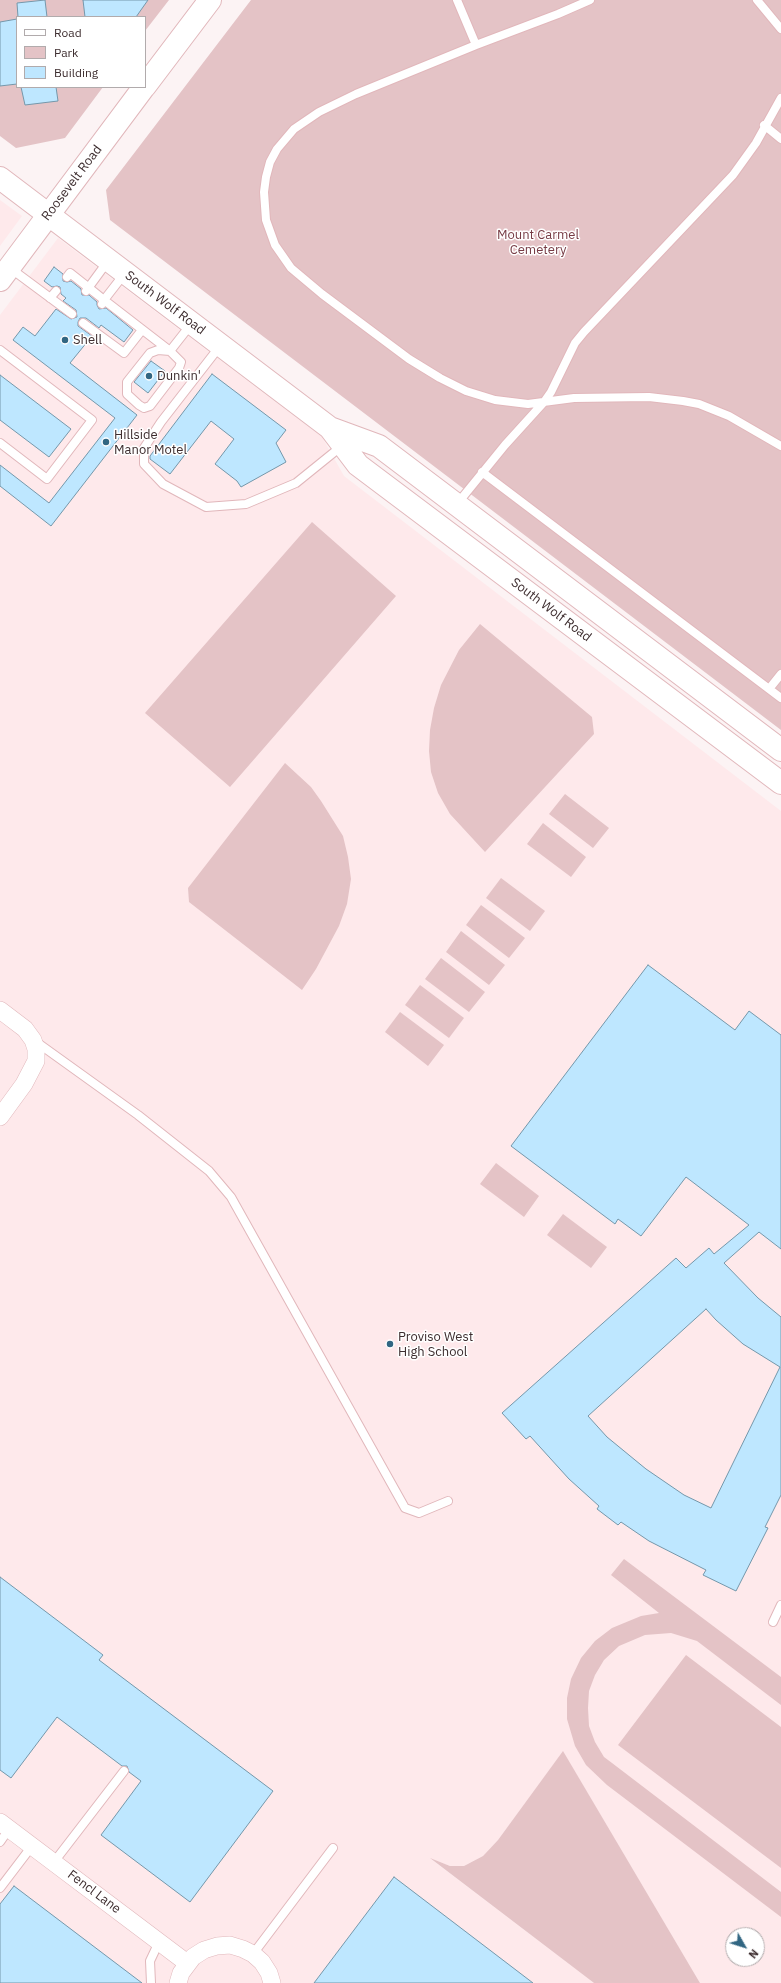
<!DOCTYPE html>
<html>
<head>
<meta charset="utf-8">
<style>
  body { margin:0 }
  #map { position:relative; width:781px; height:1983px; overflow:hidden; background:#fcf3f4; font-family:"IBM Plex Sans",sans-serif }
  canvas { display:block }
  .legend { position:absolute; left:16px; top:16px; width:130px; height:72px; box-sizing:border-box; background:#fff; border:1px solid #b1abac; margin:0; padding:5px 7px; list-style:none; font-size:12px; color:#3d2d2f }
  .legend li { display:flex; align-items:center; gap:8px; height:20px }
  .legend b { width:20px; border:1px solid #b1abac }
  .north { position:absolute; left:725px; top:1927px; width:40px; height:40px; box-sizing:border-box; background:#fff; border:1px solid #b1abac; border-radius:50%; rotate:129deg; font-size:11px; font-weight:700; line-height:16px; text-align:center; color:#3d2d2f }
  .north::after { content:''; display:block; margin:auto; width:14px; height:18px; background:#316682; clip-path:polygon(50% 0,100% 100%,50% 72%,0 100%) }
</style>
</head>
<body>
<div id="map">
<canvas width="781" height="1983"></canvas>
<ul class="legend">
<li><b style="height:5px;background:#fff"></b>Road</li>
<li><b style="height:11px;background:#e4c3c6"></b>Park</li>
<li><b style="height:11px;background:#bee7ff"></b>Building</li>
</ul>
<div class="north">N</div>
</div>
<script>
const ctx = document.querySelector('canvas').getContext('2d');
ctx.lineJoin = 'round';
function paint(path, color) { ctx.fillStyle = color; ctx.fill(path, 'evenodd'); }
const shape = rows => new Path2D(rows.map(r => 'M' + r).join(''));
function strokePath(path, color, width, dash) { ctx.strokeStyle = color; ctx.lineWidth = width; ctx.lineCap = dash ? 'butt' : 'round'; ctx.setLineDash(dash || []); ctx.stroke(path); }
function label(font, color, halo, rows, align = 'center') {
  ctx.font = font + ' "IBM Plex Sans",sans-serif'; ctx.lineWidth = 3; ctx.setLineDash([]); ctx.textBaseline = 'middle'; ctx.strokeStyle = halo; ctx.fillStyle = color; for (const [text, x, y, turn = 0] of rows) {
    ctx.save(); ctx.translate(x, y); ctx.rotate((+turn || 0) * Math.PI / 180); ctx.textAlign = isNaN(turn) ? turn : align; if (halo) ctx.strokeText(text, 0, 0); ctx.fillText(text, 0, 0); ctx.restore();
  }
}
const built = shape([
  [0,200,22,216,0,246],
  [58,238,322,437,344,476,781,811,781,1983,700,1983,563,1752,498,1840,483,1856,464,1866,450,1866,431,1859,594,1983,0,1983,0,315],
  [733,1935,757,1935,757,1959,733,1959]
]);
const green = shape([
  [0,0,169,0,145,31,145,17,17,17,17,87,103,87,65,138,16,148,0,136],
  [251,0,781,0,781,730,110,220,106,190],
  [312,522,396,596,230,787,145,713],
  [480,624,592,717,594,734,485,852,450,814,438,793,431,772,429,751,430,730,434,708,441,685,459,650],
  [285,763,311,787,321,801,343,836,348,857,351,879,347,904,339,926,316,969,302,990,189,902,188,888],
  [565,794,609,828,593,848,549,814],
  [543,823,586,857,571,877,527,844],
  [501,878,545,911,530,931,486,898],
  [481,905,525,938,509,958,466,925],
  [461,931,505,965,489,985,446,952],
  [441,958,485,992,469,1012,425,979],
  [420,985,464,1018,449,1038,405,1005],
  [400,1012,444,1045,428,1066,385,1032],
  [496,1163,539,1196,524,1217,480,1184],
  [563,1214,607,1247,591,1268,547,1235],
  [624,1559,781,1677,781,1705,697,1641,671,1633,645,1635,619,1646,604,1660,595,1675,589,1691,588,1708,589,1726,595,1742,604,1757,612,1763,781,1892,781,1917,607,1785,586,1765,575,1746,567,1719,567,1698,571,1679,581,1658,595,1641,612,1628,641,1616,659,1613,611,1575],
  [686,1655,781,1727,781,1868,618,1745],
  [563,1751,700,1983,594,1983,430,1858,450,1866,464,1866,483,1856,498,1840]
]);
const building = shape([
  [45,0,47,17,18,17,17,3,45,0],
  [83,0,148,0,136,17,85,17,83,0],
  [17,19,17,84,0,86,0,22,17,19],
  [21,87,56,87,58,101,25,105,21,87],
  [54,267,63,274,63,281,67,282,71,281,81,289,82,295,89,295,97,302,97,305,99,309,106,308,133,330,124,342,101,325,99,328,86,318,80,318,78,322,78,326,92,336,70,363,137,415,51,526,0,486,0,465,49,503,115,418,13,340,23,327,35,336,56,309,71,319,77,317,76,310,63,301,66,298,61,294,60,287,57,286,52,287,44,281,54,267],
  [151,361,165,371,148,393,134,382,151,361],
  [212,374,286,430,276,443,286,462,241,487,237,481,215,464,234,439,211,421,170,474,150,459,150,456,212,374],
  [0,375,71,429,49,457,0,420,0,375],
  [648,965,735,1030,749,1011,781,1035,781,1249,759,1232,724,1263,758,1298,781,1317,781,1495,765,1527,768,1528,736,1591,703,1575,706,1570,649,1541,621,1522,618,1525,597,1509,599,1506,569,1479,530,1436,526,1439,502,1413,676,1258,686,1268,709,1248,714,1254,749,1225,686,1177,641,1236,618,1219,615,1224,511,1146,648,965],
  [706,1309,716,1320,743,1344,780,1367,711,1508,684,1495,646,1469,607,1437,588,1416,706,1309],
  [0,1577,103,1655,99,1660,273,1791,190,1902,101,1835,141,1781,129,1772,127,1766,122,1766,57,1717,11,1778,0,1770,0,1577],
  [394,1877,533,1983,314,1983,394,1877],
  [14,1886,142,1983,0,1983,0,1904,14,1886]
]);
const lane = shape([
  [457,0,476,45],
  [590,0,558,14,476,45,356,94,319,112,294,129,277,149,270,162,266,177,264,192,266,220,275,245,291,268,322,294,409,359,440,378,466,391,495,400,528,404,574,398,649,397,683,401,699,404,729,416,781,446],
  [757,0,781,29],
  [764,125,781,139],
  [10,268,72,314],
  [125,273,104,300,170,351,181,362,179,368,150,406,144,408,139,405,127,394,127,382,150,353,158,350,170,351],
  [67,277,70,273,89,288,104,300,102,304],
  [86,291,108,261],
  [50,298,56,291],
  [83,323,124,353,142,330],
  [220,346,161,422,144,448,144,464,163,484,206,507,246,504,296,483,343,445],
  [0,350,92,420,47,479,0,443],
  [170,351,192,323],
  [482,472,781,698],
  [457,504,505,445,544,402,551,392,575,343,584,332,733,175,756,143,781,98],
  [769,689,781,674],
  [35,1041,138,1115,209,1171,231,1197,405,1508,419,1513,448,1501],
  [773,1622,781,1605],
  [0,1842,9,1829],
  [54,1862,124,1771],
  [0,1888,32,1846],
  [253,1954,333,1848],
  [151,1983,150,1961,159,1942]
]);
const street = shape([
  [0,1010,25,1029,33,1040,36,1049,36,1061,24,1084,0,1117],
  [0,1822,187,1963],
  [178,1983,181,1973,193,1957,204,1950,217,1946,230,1945,243,1949,253,1954,262,1962,269,1973,272,1983]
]);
const secondary = shape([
  [0,178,330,428,358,465,781,783],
  [330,428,379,446,781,750]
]);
const primary = shape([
  [145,86,210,0],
  [0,280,144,87]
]);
const markers = [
  [65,340,4,"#316682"],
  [149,376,4,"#316682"],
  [106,442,4,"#316682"],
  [390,1344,4,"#316682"]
];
const streetNames = [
  ["Roosevelt Road",72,183,-53],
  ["South Wolf Road",165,303,37],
  ["South Wolf Road",551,610,37],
  ["Fencl Lane",94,1892,37]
];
const parkNames = [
  ["Mount Carmel",538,235],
  ["Cemetery",538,250]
];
const poiNames = [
  ["Shell",73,340],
  ["Dunkin'",157,376],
  ["Hillside",114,435],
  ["Manor Motel",114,450],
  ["Proviso West",398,1337],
  ["High School",398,1352]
];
paint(built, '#fee9eb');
paint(green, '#e4c3c6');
paint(building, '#bee7ff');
strokePath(building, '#7598ab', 1);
strokePath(lane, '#e1b7bb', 10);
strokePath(street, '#e1b7bb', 18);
strokePath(secondary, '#e1b7bb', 24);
strokePath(primary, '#e1b7bb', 24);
strokePath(lane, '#fff', 8);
strokePath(street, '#fff', 17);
strokePath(secondary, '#fff', 22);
strokePath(primary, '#fff', 22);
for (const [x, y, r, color] of markers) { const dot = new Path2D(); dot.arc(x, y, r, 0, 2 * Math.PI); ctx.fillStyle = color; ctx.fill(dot); strokePath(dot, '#fff', 1.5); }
label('13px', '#3d2d2f', '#fff', streetNames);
label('13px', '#763b44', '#fff', parkNames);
label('13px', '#3d2d2f', '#fff', poiNames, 'left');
</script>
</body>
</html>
